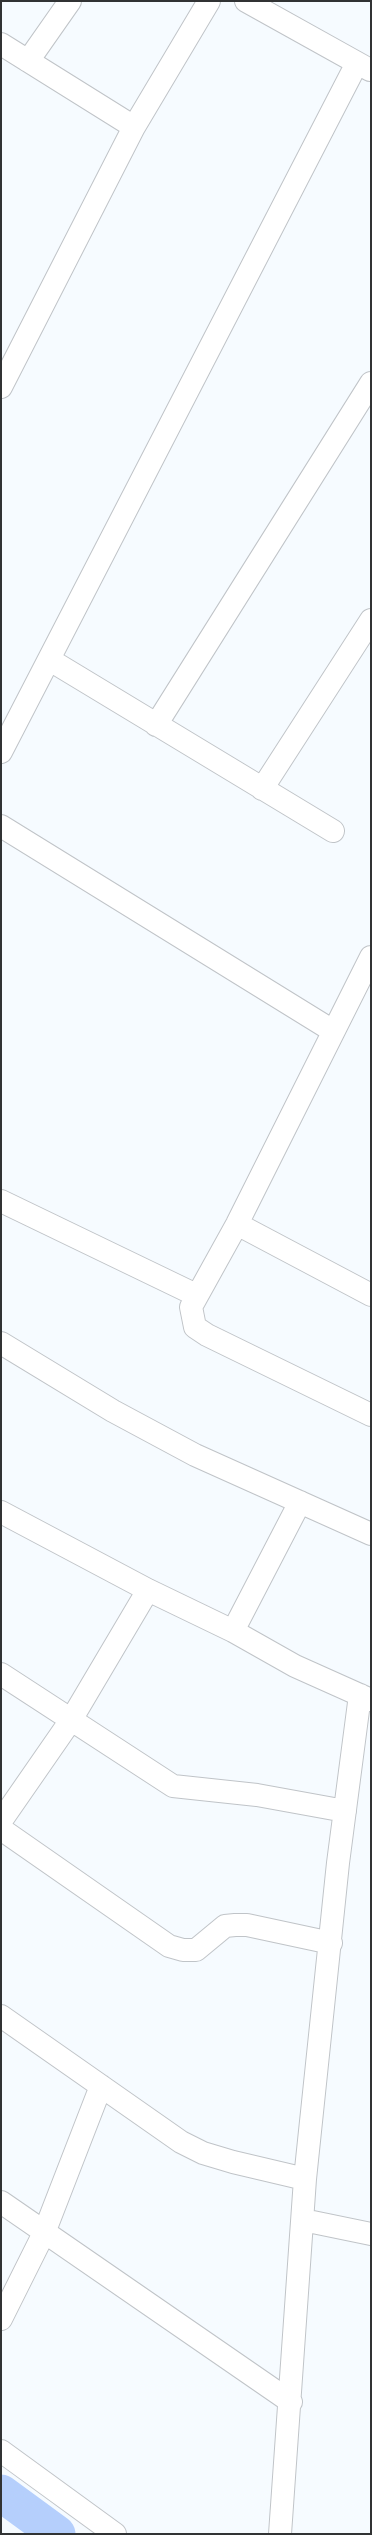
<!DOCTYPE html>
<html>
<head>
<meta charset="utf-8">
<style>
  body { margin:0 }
  #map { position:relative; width:372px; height:2535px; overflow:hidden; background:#f6fbff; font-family:"Public Sans",sans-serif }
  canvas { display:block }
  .frame { position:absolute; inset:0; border:2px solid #313334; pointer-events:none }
</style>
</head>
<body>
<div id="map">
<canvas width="372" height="2535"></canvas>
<div class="frame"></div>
</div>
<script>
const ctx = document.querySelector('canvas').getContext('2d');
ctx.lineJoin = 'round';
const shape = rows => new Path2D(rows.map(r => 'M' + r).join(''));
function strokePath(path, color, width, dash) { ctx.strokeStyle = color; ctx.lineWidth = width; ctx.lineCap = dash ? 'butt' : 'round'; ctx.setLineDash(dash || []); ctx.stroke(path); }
const canal = shape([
  [1,2493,57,2534]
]);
const minor = shape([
  [246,1,370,70],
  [1,44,134,127],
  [28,61,70,1],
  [1,387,134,127,209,1],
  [50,660,333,831],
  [156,725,371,383],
  [1,752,357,63],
  [262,789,371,620],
  [1,826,333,1031],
  [371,957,237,1224,191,1307,195,1327,207,1335,371,1415],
  [1,1201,196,1295],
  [237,1224,371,1295],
  [1,1343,113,1411,195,1455,371,1534],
  [1,1512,148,1590,233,1631,295,1666,371,1700],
  [233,1631,300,1502],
  [1,1674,173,1786,257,1795,345,1811],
  [1,1821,71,1720,148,1590],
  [1,1829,169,1946,183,1950,196,1950,225,1926,235,1925,247,1925,331,1943],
  [1,2016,181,2142,203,2153,233,2162,305,2179],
  [1,2202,291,2402],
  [303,2220,371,2234],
  [1,2319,44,2233,101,2086],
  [1,2451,115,2534],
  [280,2534,305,2179,338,1863,360,1695]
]);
strokePath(canal, '#b5cffc', 37);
strokePath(minor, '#c0c4c8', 24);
strokePath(minor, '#fff', 22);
</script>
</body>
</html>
